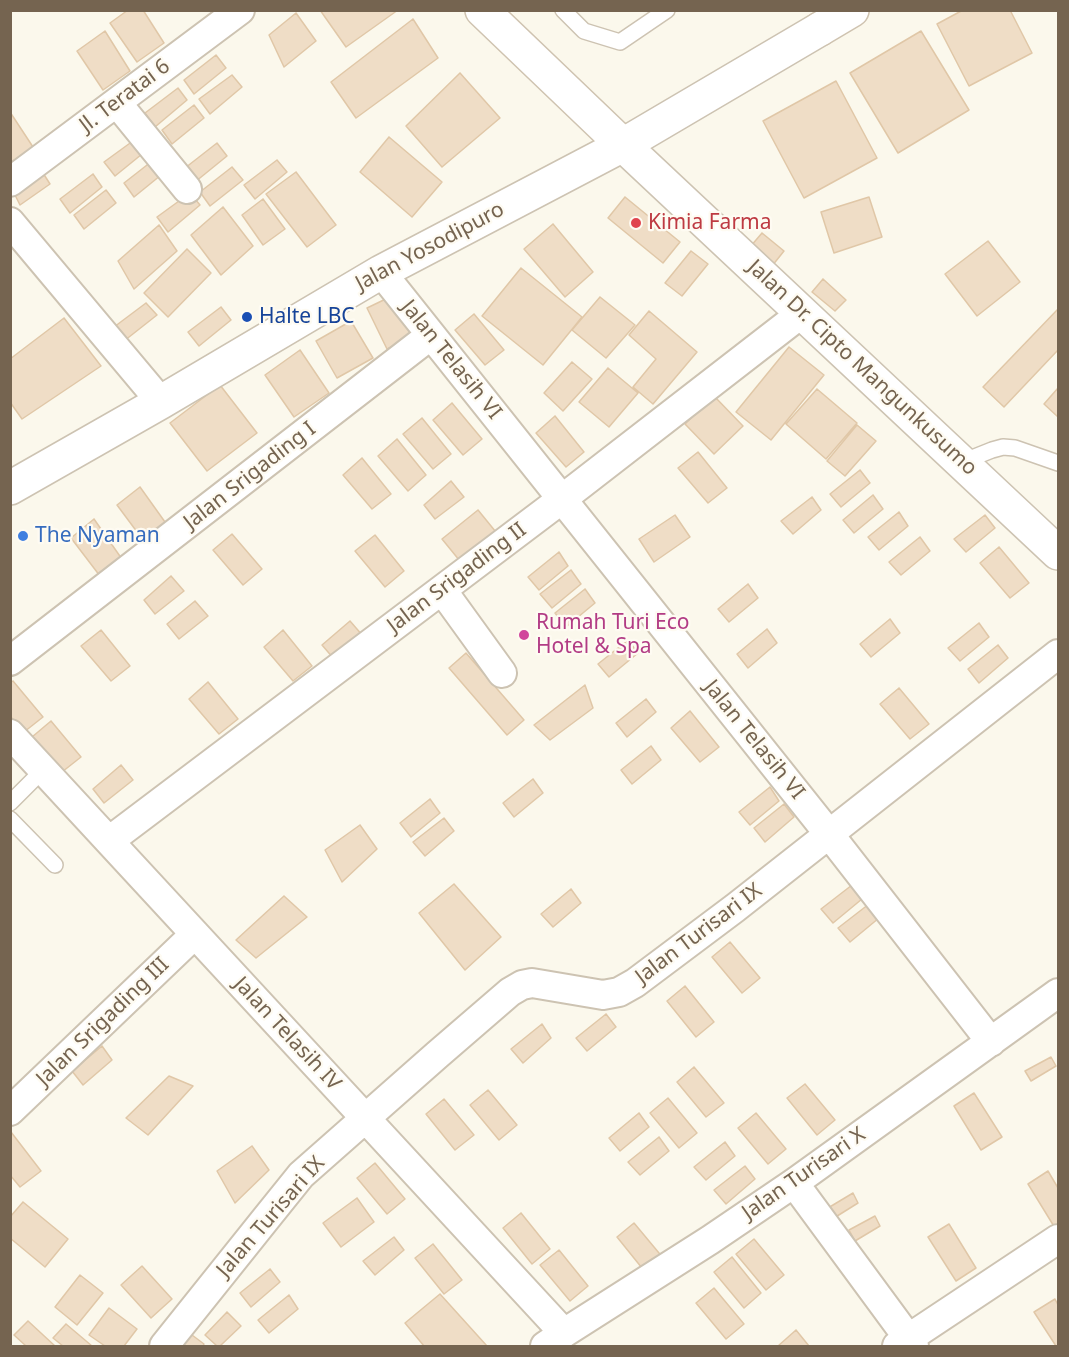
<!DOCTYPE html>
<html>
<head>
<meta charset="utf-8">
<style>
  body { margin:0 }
  #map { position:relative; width:1069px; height:1357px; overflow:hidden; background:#fbf8ec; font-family:"Noto Sans",sans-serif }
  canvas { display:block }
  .frame { position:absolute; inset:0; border:12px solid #756450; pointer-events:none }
</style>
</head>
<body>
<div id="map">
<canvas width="1069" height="1357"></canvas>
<div class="frame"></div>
</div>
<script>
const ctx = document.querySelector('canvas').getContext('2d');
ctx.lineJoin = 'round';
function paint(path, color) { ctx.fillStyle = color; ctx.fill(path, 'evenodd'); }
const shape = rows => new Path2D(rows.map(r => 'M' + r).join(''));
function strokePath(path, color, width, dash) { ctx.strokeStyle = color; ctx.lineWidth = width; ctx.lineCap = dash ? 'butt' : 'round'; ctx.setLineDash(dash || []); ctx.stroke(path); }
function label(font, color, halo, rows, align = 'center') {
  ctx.font = font + ' "Noto Sans",sans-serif'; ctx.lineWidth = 4.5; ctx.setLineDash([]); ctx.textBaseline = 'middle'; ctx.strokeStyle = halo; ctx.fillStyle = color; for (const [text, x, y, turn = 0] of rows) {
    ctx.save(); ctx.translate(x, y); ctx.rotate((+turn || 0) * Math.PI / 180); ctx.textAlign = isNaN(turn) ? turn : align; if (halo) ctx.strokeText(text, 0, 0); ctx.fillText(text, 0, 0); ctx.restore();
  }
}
const building = shape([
  [128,10,143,10,164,43,137,62,110,23,128,10],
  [320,10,398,10,346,47,320,10],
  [963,10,1010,10,1032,53,969,86,937,24,963,10],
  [296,13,316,41,284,67,269,35,296,13],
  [413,19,438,58,356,118,331,82,413,19],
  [105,31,130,71,103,90,77,51,105,31],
  [921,31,969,110,898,153,850,73,921,31],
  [216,55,226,68,194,94,184,80,216,55],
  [460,73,500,118,442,167,406,126,460,73],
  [232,75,242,87,210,114,199,99,232,75],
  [836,81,877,158,804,198,763,121,836,81],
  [178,88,187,100,155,127,145,113,178,88],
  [194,105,204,118,172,144,162,130,194,105],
  [10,112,33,147,10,163,10,112],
  [389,137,442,182,412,217,360,172,389,137],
  [137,138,147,150,115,176,104,162,137,138],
  [217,143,227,156,195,182,185,168,217,143],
  [156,158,166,171,134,197,124,183,156,158],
  [277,160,287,172,255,199,244,185,277,160],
  [232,167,243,180,210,206,200,192,232,167],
  [296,172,336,225,307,247,266,194,296,172],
  [43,173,50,184,20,205,14,193,43,173],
  [93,174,102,187,70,213,60,199,93,174],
  [106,190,116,203,84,229,74,215,106,190],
  [190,193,200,205,168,232,157,217,190,193],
  [625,197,680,242,663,263,608,218,625,197],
  [869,197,882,237,834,253,821,212,869,197],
  [263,199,285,229,263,245,242,215,263,199],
  [223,207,253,246,221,275,191,235,223,207],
  [553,224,593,272,565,297,524,249,553,224],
  [159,225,177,251,134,289,118,261,159,225],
  [762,233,784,251,772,266,750,247,762,233],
  [988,241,1020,282,977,316,945,274,988,241],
  [187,249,211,273,168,317,144,293,187,249],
  [691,251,708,264,682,296,665,283,691,251],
  [521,268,582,317,543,365,482,316,521,268],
  [823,279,846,300,835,311,812,292,823,279],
  [394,295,414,336,387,349,367,308,394,295],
  [600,297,635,325,606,358,572,330,600,297],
  [146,303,157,315,124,341,114,327,146,303],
  [221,307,231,320,199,346,188,332,221,307],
  [1058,309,1058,350,1004,407,983,387,1058,309],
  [649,311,697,352,653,404,633,387,656,359,629,335,649,311],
  [474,314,504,350,485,365,455,330,474,314],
  [64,318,101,366,22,419,10,402,10,359,64,318],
  [351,321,373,358,337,378,316,341,351,321],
  [789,347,824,375,771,440,736,412,789,347],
  [300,350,329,393,294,417,265,375,300,350],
  [572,362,592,379,563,411,544,393,572,362],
  [608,368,638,393,609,427,579,402,608,368],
  [220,385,257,433,207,471,170,423,220,385],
  [1058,388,1058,417,1044,404,1058,388],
  [817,389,857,423,826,459,786,424,817,389],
  [714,396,743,426,714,454,685,424,714,396],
  [452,403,482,439,463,455,433,420,452,403],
  [555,416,584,452,566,467,536,433,555,416],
  [422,418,451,454,433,469,403,434,422,418],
  [857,425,876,441,845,476,827,461,857,425],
  [397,439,426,475,408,491,378,456,397,439],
  [698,452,727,488,708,503,678,468,698,452],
  [362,458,391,494,372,509,343,475,362,458],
  [860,470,870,483,841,507,830,494,860,470],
  [451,481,464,497,435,519,424,505,451,481],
  [140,487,170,529,146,544,117,505,140,487],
  [873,495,883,509,854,533,843,520,873,495],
  [812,497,821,510,793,534,781,521,812,497],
  [478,510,500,537,464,566,442,539,478,510],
  [899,512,908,526,879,550,868,537,899,512],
  [675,515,690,537,654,562,639,539,675,515],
  [985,515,995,528,966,552,954,539,985,515],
  [94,519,124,562,100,576,71,538,94,519],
  [232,534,262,569,243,585,213,550,232,534],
  [375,535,404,571,385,587,355,551,375,535],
  [920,537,930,551,901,575,889,562,920,537],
  [999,547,1029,583,1010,598,980,563,999,547],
  [559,552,568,566,539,590,528,577,559,552],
  [571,570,581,584,552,608,540,594,571,570],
  [171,576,184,591,155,614,144,600,171,576],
  [748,584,758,598,729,622,718,609,748,584],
  [585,589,595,603,566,627,555,613,585,589],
  [195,601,208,616,179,639,167,624,195,601],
  [890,619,900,633,871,657,860,644,890,619],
  [350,621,363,636,334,659,322,645,350,621],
  [979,623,989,637,960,661,948,648,979,623],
  [767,629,777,643,748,668,737,654,767,629],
  [101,630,130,666,111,681,81,646,101,630],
  [283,630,312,666,293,681,264,647,283,630],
  [628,640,638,653,609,677,598,664,628,640],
  [998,645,1008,658,979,683,968,669,998,645],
  [466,653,524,720,507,735,449,668,466,653],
  [13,681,43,717,24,732,10,716,10,683,13,681],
  [208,682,238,719,219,734,189,699,208,682],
  [585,685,593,708,550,740,534,725,585,685],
  [899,688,929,724,910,739,880,704,899,688],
  [646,699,656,712,627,737,616,723,646,699],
  [690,711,719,747,700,762,671,728,690,711],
  [51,721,81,757,62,772,32,737,51,721],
  [651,746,661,760,632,784,621,770,651,746],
  [121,765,133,780,104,803,93,789,121,765],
  [533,779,543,793,514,817,503,803,533,779],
  [770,787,779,801,750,825,739,812,770,787],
  [430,799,440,813,411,837,400,823,430,799],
  [784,804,794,817,765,842,754,828,784,804],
  [444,818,454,831,425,856,413,842,444,818],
  [360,825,377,849,342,882,325,850,360,825],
  [454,884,501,937,465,970,419,913,454,884],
  [852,885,862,899,833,923,821,909,852,885],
  [571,889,581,903,553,927,541,914,571,889],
  [284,896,307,917,256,958,236,940,284,896],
  [869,904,879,918,850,942,838,928,869,904],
  [730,942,760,978,742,993,712,957,730,942],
  [685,986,714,1022,696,1037,667,1001,685,986],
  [606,1014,616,1027,587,1051,576,1038,606,1014],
  [542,1024,551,1038,523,1063,511,1049,542,1024],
  [102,1046,112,1060,83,1085,72,1071,102,1046],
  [1051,1057,1056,1066,1031,1081,1025,1071,1051,1057],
  [694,1067,724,1103,706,1117,677,1082,694,1067],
  [169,1076,193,1086,148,1135,126,1118,169,1076],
  [805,1084,835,1120,817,1135,787,1098,805,1084],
  [488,1090,517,1125,499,1140,470,1105,488,1090],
  [974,1093,1002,1137,981,1150,954,1106,974,1093],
  [668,1098,697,1133,679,1148,650,1113,668,1098],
  [444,1099,474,1135,455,1150,426,1114,444,1099],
  [639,1113,649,1127,620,1151,609,1138,639,1113],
  [756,1113,786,1149,768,1164,738,1128,756,1113],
  [11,1132,41,1171,20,1187,10,1175,11,1132],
  [659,1137,669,1151,640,1175,628,1162,659,1137],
  [725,1142,735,1156,706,1180,694,1167,725,1142],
  [252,1146,269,1170,235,1203,217,1171,252,1146],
  [375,1163,405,1199,387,1214,357,1178,375,1163],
  [745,1166,755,1179,726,1204,714,1190,745,1166],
  [1048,1171,1058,1188,1058,1226,1055,1228,1028,1184,1048,1171],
  [853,1193,858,1203,834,1218,828,1208,853,1193],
  [357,1198,374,1222,341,1247,323,1223,357,1198],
  [23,1202,68,1239,45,1267,10,1238,10,1217,23,1202],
  [521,1213,550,1249,532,1264,503,1228,521,1213],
  [875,1216,880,1226,855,1241,849,1230,875,1216],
  [634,1223,664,1259,646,1273,617,1237,634,1223],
  [949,1224,976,1268,956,1281,928,1237,949,1224],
  [394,1237,404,1250,375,1275,363,1261,394,1237],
  [754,1239,784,1275,766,1290,736,1254,754,1239],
  [433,1244,462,1280,444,1294,415,1258,433,1244],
  [559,1250,588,1286,570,1301,540,1265,559,1250],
  [732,1257,761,1293,744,1308,714,1272,732,1257],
  [142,1266,172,1299,151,1318,121,1285,142,1266],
  [270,1269,280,1282,251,1307,240,1293,270,1269],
  [80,1275,103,1293,77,1325,55,1307,80,1275],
  [714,1288,744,1324,726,1339,696,1303,714,1288],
  [440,1294,487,1346,424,1346,405,1323,440,1294],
  [289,1295,298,1309,269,1333,258,1320,289,1295],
  [1055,1299,1058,1305,1058,1346,1056,1346,1034,1312,1055,1299],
  [109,1308,137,1329,124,1346,105,1346,89,1335,109,1308],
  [227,1312,241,1326,220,1346,217,1346,205,1335,227,1312],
  [28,1321,55,1346,26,1346,14,1335,28,1321],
  [66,1324,92,1346,63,1346,53,1338,66,1324],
  [184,1329,204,1344,203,1346,173,1346,184,1329],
  [796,1330,809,1346,778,1346,796,1330]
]);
const service = shape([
  [563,10,584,31,620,42,667,10],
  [962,462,992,450,1003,447,1015,448,1058,463],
  [10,803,43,770],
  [10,819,55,865]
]);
const minor = shape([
  [117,103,187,189],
  [10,182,240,10],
  [10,222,161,402],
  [381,272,829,834,991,1042],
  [442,590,502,673],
  [10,661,431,335],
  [10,734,564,1333],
  [109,841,562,499,802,313],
  [10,1111,195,934],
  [794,1183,914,1346],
  [164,1346,264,1221,301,1175,437,1055,510,992,522,985,532,983,603,995,619,992,635,983,735,908,1058,654],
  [545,1346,564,1333,710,1240,794,1183,1058,993],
  [897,1346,1058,1239]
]);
const tertiary = shape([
  [623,145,1058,553],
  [10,488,161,402,381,272,623,145,820,29]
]);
const secondary = shape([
  [482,10,623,145],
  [820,29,852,10]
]);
const markers = [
  [636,223,6,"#e0444e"],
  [247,317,6,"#1a4fb4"],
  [23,536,6,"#3f7fe0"],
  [524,635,6,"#d1479c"]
];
const streetNames = [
  ["Jl. Teratai 6",125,96,-37],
  ["Jalan Yosodipuro",430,247,-28],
  ["Jalan Telasih VI",451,360,51],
  ["Jalan Dr. Cipto Mangunkusumo",862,368,43],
  ["Jalan Srigading I",250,476,-38],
  ["Jalan Srigading II",457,578,-37],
  ["Jalan Telasih VI",754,740,51],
  ["Jalan Turisari IX",699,934,-37],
  ["Jalan Srigading III",103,1022,-44],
  ["Jalan Telasih IV",287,1034,47],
  ["Jalan Turisari X",804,1174,-35],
  ["Jalan Turisari IX",271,1217,-49]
];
const healthNames = [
  ["Kimia Farma",648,223]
];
const transitNames = [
  ["Halte LBC",259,317]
];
const shopNames = [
  ["The Nyaman",35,536]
];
const hotelNames = [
  ["Rumah Turi Eco",536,623],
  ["Hotel & Spa",536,647]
];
paint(building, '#efddc6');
strokePath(building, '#e0c7a7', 1.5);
strokePath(service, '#cdc3b2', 18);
strokePath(minor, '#cdc3b2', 32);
strokePath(tertiary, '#cdc3b2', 36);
strokePath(secondary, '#cfc3b0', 36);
strokePath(service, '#fff', 15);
strokePath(minor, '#fff', 28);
strokePath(tertiary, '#fff', 33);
strokePath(secondary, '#fff', 33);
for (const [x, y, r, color] of markers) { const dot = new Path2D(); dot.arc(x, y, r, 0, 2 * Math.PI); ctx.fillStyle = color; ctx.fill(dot); strokePath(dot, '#fefbf2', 2); }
label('21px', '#756450', '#fefbf2', streetNames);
label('21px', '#be3a42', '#fefbf2', healthNames, 'left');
label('21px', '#164399', '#fefbf2', transitNames, 'left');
label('21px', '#366cbe', '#fefbf2', shopNames, 'left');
label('21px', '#b23c85', '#fefbf2', hotelNames, 'left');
</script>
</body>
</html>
